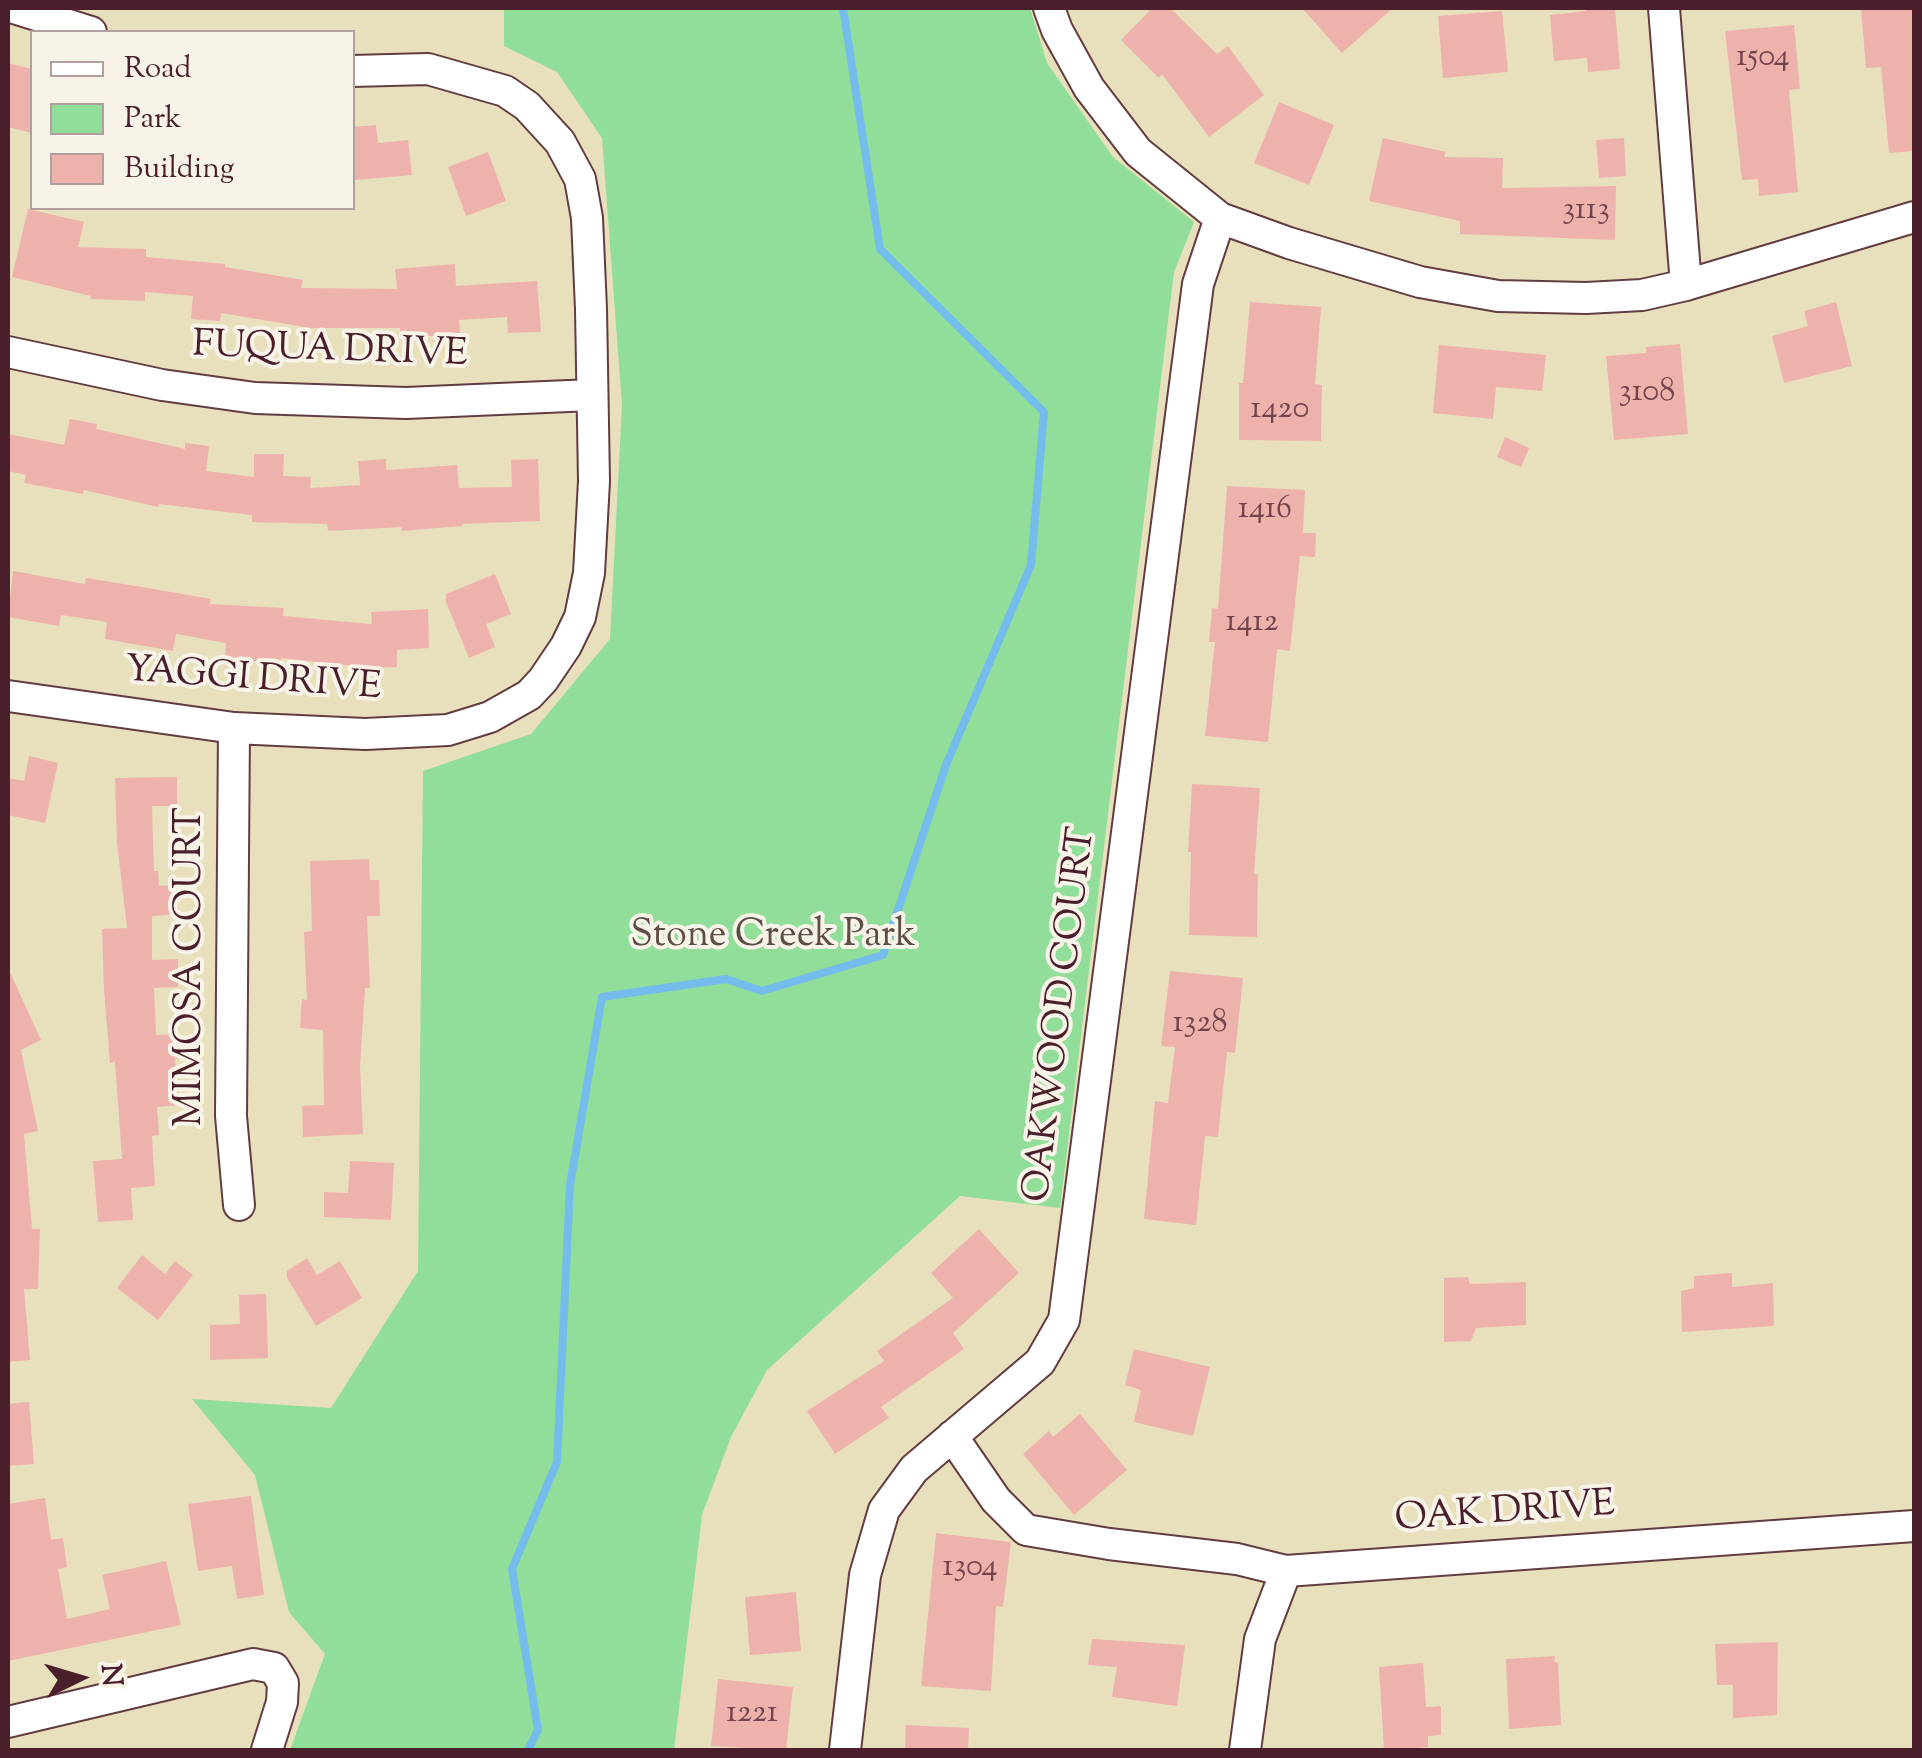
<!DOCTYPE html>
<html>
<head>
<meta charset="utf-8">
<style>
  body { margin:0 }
  #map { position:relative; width:1922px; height:1758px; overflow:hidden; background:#e8e0bc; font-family:"Sorts Mill Goudy",serif }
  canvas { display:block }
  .frame { position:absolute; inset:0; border:10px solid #4a1f2b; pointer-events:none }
  .legend { position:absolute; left:30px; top:30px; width:325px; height:180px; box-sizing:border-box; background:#f7f3e8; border:2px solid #b29e9c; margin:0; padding:12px 18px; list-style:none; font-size:30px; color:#4a1f2b }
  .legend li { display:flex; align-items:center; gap:20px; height:50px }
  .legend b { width:50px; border:2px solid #b29e9c }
  .north { position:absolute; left:30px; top:1628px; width:100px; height:100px; -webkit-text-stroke:8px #f7f3e8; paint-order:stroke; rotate:85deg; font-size:28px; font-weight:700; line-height:40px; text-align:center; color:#4a1f2b }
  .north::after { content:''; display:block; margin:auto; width:35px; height:45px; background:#4a1f2b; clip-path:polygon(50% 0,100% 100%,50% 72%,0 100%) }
</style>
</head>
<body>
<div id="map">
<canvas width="1922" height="1758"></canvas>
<div class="frame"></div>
<ul class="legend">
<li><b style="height:12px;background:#fff"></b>Road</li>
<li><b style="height:28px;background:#91dd9a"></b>Park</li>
<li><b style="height:28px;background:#eeb2ad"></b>Building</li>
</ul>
<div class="north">N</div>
</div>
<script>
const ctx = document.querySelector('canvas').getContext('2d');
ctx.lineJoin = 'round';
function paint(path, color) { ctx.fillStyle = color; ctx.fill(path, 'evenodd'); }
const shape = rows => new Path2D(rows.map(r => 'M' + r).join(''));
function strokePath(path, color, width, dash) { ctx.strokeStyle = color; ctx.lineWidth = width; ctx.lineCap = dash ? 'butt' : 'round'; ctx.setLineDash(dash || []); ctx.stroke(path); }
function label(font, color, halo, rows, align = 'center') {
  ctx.font = font + ' "Sorts Mill Goudy",serif'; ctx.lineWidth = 8; ctx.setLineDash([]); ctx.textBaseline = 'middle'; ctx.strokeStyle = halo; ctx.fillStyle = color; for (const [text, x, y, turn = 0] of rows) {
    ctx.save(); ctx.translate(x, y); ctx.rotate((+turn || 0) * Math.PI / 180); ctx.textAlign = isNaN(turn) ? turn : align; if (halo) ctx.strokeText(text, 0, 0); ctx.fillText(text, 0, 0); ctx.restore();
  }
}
const green = shape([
  [504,8,1030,8,1047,63,1113,157,1194,222,1174,272,1060,1208,960,1196,767,1370,731,1437,702,1515,674,1750,290,1750,325,1654,289,1612,255,1475,192,1399,331,1408,418,1271,423,771,531,734,610,639,622,405,602,138,557,72,504,46]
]);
const stream = shape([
  [528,1750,538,1730,512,1569,557,1462,570,1185,602,997,726,979,762,991,883,955,946,765,1031,565,1044,412,880,249,843,8]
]);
const building = shape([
  [1152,8,1170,8,1217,54,1228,46,1264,95,1209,137,1162,74,1159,78,1121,40],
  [1302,8,1393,8,1342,53],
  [1586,8,1615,8,1620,69,1588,72,1587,58,1554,61,1550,15,1586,11],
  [1861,8,1914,8,1914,151,1889,153,1881,67,1866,68],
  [1502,11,1508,72,1443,78,1438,16],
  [1794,25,1800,89,1789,90,1798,192,1759,196,1758,179,1742,180,1725,31],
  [8,63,32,69,32,133,8,127],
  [1279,102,1334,125,1309,185,1254,163],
  [376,125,378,143,408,140,412,175,355,180,352,127],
  [1383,138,1446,152,1444,157,1503,158,1502,188,1616,186,1615,240,1460,234,1460,221,1369,201],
  [1624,138,1626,176,1599,178,1596,140],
  [488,152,506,201,466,216,448,167],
  [28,209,84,222,78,247,146,249,146,257,225,264,225,267,303,280,301,288,397,289,395,269,455,264,456,286,537,281,541,332,508,333,507,317,459,320,460,334,401,338,400,328,310,328,221,313,220,321,191,319,193,296,145,292,145,301,90,299,91,296,12,277],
  [1250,302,1321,307,1315,384,1322,385,1321,441,1239,440,1239,383,1243,383],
  [1836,302,1852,366,1784,383,1772,336,1808,326,1804,311],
  [1680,344,1688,434,1614,440,1606,356,1646,353,1646,347],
  [1439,345,1546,355,1542,391,1496,387,1493,419,1433,413],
  [70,419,97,424,96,429,185,449,185,443,209,446,206,471,254,477,254,454,284,454,283,476,311,477,310,488,360,485,358,461,386,459,386,470,457,465,459,488,512,487,511,460,538,459,540,521,462,524,462,526,402,531,401,527,328,531,327,524,252,522,252,515,159,504,158,507,84,490,83,494,24,483,26,475,8,471,8,434,64,445],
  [1505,437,1529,448,1521,467,1497,457],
  [1227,486,1305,490,1303,533,1316,533,1315,557,1300,556,1290,651,1277,649,1268,742,1205,736,1215,642,1209,642,1212,608,1218,609],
  [13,571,85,584,86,578,142,587,211,599,210,604,284,608,283,616,372,624,371,612,428,609,429,648,397,650,397,667,373,668,281,658,281,662,225,660,226,643,176,634,173,651,105,639,107,622,61,615,59,626,8,617],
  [495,574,511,614,486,624,495,647,469,658,446,602,446,594],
  [29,756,58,763,45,823,8,815,8,778,24,781],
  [177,777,177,806,152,806,154,871,158,871,159,886,176,885,179,914,152,916,152,960,178,959,178,987,154,988,156,1035,177,1034,179,1059,175,1059,179,1105,157,1107,159,1135,152,1136,155,1186,131,1188,133,1220,98,1222,93,1161,122,1159,115,1062,110,1063,104,989,102,929,127,928,117,843,115,778],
  [1192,784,1260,788,1254,874,1258,874,1257,937,1189,935,1191,852,1188,852],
  [369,859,370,880,379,880,380,916,367,916,370,988,365,988,360,1066,363,1134,303,1137,302,1106,324,1105,323,1030,300,1028,302,999,307,1000,304,932,312,931,310,861],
  [8,968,41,1040,21,1050,38,1131,24,1134,32,1229,40,1229,38,1289,24,1289,30,1360,8,1362],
  [1170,971,1243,978,1235,1053,1227,1052,1218,1137,1205,1136,1196,1225,1144,1219,1155,1101,1168,1103,1175,1047,1161,1046],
  [350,1161,394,1163,391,1220,324,1217,324,1192,348,1193],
  [979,1229,1019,1273,953,1333,964,1349,881,1407,889,1418,835,1454,807,1411,884,1361,877,1351,953,1298,931,1273],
  [142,1255,165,1274,175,1261,193,1275,158,1320,117,1288],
  [307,1258,317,1275,340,1261,362,1298,316,1326,287,1278,287,1271],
  [1732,1273,1732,1287,1773,1283,1774,1326,1682,1332,1681,1291,1694,1288,1694,1276],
  [1468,1277,1470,1284,1526,1282,1526,1325,1476,1328,1471,1341,1444,1342,1444,1278],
  [266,1294,268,1358,210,1360,210,1325,240,1324,239,1295],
  [1134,1349,1210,1367,1193,1436,1134,1422,1141,1390,1125,1385],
  [29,1402,34,1464,8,1466,8,1404],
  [1080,1414,1127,1470,1074,1515,1023,1454,1049,1431,1053,1437],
  [251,1496,264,1595,237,1599,232,1566,198,1571,188,1504],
  [45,1498,51,1540,63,1538,67,1567,58,1569,67,1619,110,1609,102,1575,166,1561,181,1625,8,1661,8,1504],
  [936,1533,1011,1542,1003,1607,996,1606,991,1691,921,1686],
  [796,1592,801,1651,750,1655,745,1597],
  [1092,1639,1185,1645,1177,1706,1112,1697,1117,1667,1088,1665],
  [1778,1642,1777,1715,1733,1718,1733,1685,1717,1685,1715,1644],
  [1555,1656,1554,1661,1558,1663,1561,1725,1509,1729,1506,1659],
  [1423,1663,1426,1707,1441,1706,1441,1735,1428,1736,1428,1747,1384,1750,1379,1667],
  [718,1679,793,1687,786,1750,711,1746],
  [906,1725,969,1728,968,1750,905,1750]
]);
const minor = shape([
  [14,8,91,32],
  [1049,8,1057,30,1089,88,1138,152,1220,218,1289,243,1420,282,1498,296,1586,298,1642,295,1686,285,1914,217],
  [1664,8,1686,285],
  [8,352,162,385,255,398,406,403,592,395],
  [8,696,234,728,365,734,448,730,490,717,529,695,543,680,566,646,580,617,589,573,594,481,591,309,587,218,580,179,560,142,527,106,505,91,428,69,352,71],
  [234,728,231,1116,239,1205],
  [952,1436,996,1500,1026,1530,1109,1544,1237,1559,1286,1571],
  [8,1722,253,1664,274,1668,283,1683,282,1702,267,1750],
  [845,1750,865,1575,884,1510,914,1469,1040,1362,1064,1320,1198,284,1220,218],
  [1245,1750,1260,1639,1286,1571,1914,1526]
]);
const numberNames = [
  ["1504",1763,60],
  ["3113",1586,213],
  ["3108",1647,395],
  ["1420",1280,412],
  ["1416",1265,512],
  ["1412",1252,625],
  ["1328",1200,1026],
  ["1304",970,1570],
  ["1221",752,1716]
];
const streetNames = [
  ["FUQUA DRIVE",330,353,2],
  ["YAGGI DRIVE",253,682,4],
  ["MIMOSA COURT",194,967,-90],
  ["OAKWOOD COURT",1063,1015,-83],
  ["OAK DRIVE",1505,1515,-4]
];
const parkNames = [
  ["Stone Creek Park",773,939]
];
paint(green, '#91dd9a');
strokePath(stream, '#74bcec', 8);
paint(building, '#eeb2ad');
strokePath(minor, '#623c41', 34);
strokePath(minor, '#fff', 30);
label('32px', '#73444c', null, numberNames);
label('38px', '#4a1f2b', '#f7f3e8', streetNames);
label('38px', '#5c4e47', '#f7f3e8', parkNames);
</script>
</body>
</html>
